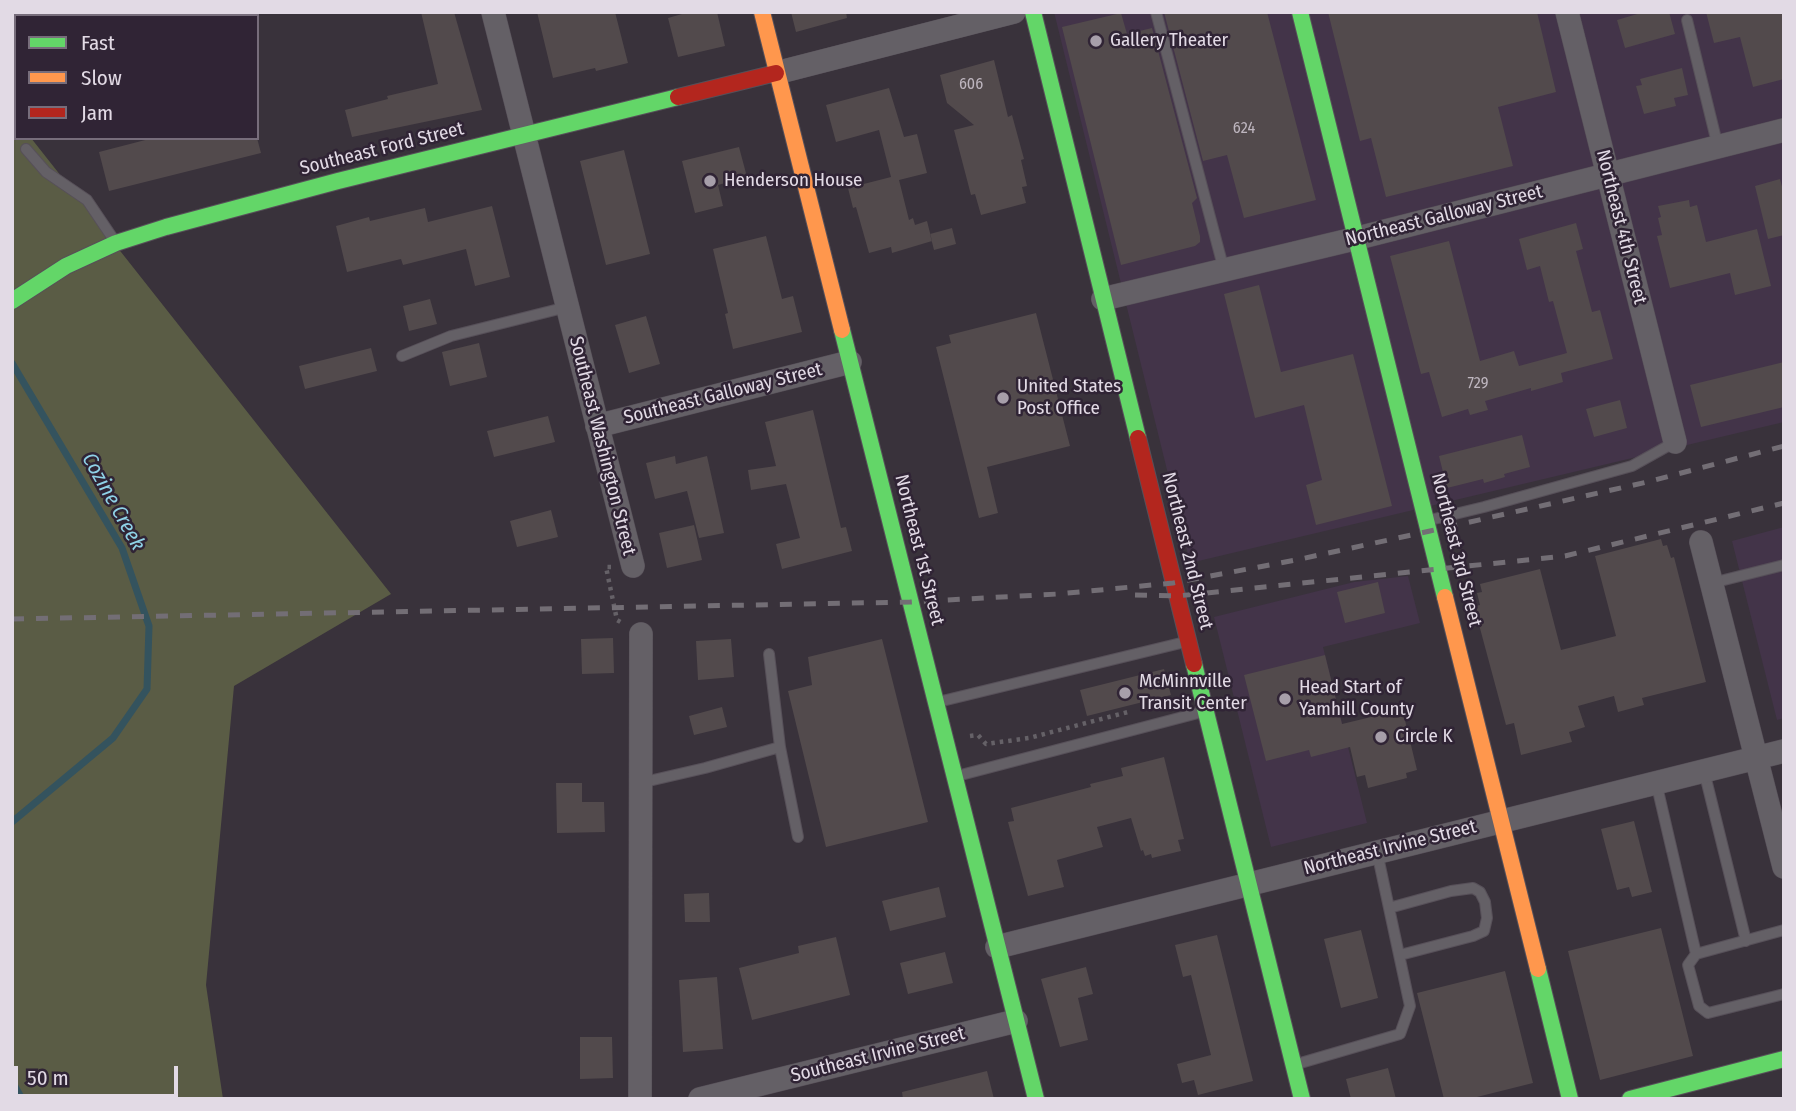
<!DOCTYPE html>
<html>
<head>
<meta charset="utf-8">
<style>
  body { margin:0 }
  #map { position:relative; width:1796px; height:1111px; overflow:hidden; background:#39323b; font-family:"Fira Sans Condensed",sans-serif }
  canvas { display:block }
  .frame { position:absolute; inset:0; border:14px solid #e2dae5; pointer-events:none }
  .legend { position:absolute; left:14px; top:14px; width:245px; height:126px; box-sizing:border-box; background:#302435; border:2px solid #776d7b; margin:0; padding:9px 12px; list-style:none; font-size:21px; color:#e2dae5 }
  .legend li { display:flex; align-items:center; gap:14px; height:35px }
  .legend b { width:35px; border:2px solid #776d7b }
  .scale { position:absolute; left:14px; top:1066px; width:164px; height:32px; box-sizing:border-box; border:4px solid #e2dae5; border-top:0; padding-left:9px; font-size:21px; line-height:24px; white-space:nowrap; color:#e2dae5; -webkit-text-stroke:5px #302435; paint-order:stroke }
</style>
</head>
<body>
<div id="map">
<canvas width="1796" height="1111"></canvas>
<div class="frame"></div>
<ul class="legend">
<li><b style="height:9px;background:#63d668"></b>Fast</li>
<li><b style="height:9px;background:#ff974d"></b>Slow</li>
<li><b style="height:9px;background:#b3261e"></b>Jam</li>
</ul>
<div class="scale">50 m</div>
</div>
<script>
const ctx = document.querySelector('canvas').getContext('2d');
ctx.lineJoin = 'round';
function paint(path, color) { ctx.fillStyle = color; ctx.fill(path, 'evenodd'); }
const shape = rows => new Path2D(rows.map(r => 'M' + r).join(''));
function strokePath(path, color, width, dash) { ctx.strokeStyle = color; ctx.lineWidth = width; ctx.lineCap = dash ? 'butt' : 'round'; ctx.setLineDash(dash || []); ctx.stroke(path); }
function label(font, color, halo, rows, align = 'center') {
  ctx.font = font + ' "Fira Sans Condensed",sans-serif'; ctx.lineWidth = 5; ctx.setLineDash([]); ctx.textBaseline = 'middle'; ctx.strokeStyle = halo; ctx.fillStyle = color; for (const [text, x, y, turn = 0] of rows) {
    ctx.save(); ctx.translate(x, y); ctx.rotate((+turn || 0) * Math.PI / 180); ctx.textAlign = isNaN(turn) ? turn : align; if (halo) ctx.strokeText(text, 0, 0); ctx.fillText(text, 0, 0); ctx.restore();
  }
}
const built = shape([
  [1054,12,1784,12,1784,422,1190,563],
  [1784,527,1784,718,1777,720,1732,541],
  [1408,576,1420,623,1323,647,1367,823,1271,847,1214,617,1354,582]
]);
const forest = shape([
  [12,116,16,119,16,138,31,138,391,594,234,686,206,985,223,1099,12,1099]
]);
const stream = shape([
  [12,363,122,548,149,626,147,689,113,738,12,822],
  [12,1081,22,1099]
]);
const building = shape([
  [421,12,454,12,482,110,352,137,345,110,388,99,387,96,438,84],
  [537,12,615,12,628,63,596,71,595,68,553,78],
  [689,12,717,12,725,46,678,57,668,18],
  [791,12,846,12,847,18,796,32],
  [1164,12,1267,12,1316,200,1244,218,1227,155,1203,161],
  [1328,12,1537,12,1556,92,1498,107,1513,166,1386,197,1371,138,1360,141],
  [1644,12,1669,12,1675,34,1625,48,1617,20],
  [1706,12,1784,12,1784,79,1753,87,1740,37,1714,43],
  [1121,13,1127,34,1152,28,1197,198,1192,203,1200,236,1200,242,1195,246,1121,265,1062,27],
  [994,60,1008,117,1012,115,1024,159,1021,160,1027,186,1022,187,1026,203,981,215,975,194,971,195,954,130,974,125,947,103,940,75],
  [1682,68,1688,95,1674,98,1676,106,1644,114,1636,86,1642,85,1640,79],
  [889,88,904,137,917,134,927,173,899,180,909,220,913,218,915,225,927,221,932,241,892,253,891,247,869,253,856,207,853,208,848,188,891,177,879,130,836,142,826,105],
  [153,138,257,138,261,153,109,191,99,152],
  [739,147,747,177,718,185,723,206,695,213,682,161],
  [624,150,650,254,606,265,580,161],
  [1780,179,1784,194,1784,235,1768,239,1755,186],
  [1689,200,1690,207,1697,205,1706,242,1757,229,1771,286,1735,295,1730,273,1670,288,1657,236,1662,235,1658,218,1661,217,1658,206],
  [492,206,510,277,475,286,466,249,403,265,401,259,347,272,336,226,369,217,370,221,425,208,428,222],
  [1576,223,1583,249,1576,251,1592,312,1600,310,1613,359,1561,373,1563,382,1531,391,1531,388,1485,401,1488,410,1470,415,1468,409,1442,417,1429,372,1421,374,1390,256,1449,241,1480,361,1514,351,1519,366,1567,353,1553,301,1549,302,1540,266,1527,270,1519,239],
  [952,228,956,244,934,250,930,234],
  [766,236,782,299,793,296,802,332,733,349,725,314,728,313,713,249],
  [1259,285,1281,372,1353,354,1392,506,1316,525,1306,485,1322,480,1304,405,1255,418,1224,294],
  [430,299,437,324,409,331,403,306],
  [1036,313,1070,446,987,467,998,513,979,518,936,347,951,343,949,335],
  [646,316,660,364,629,373,615,325],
  [479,343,487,377,450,386,442,352],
  [371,348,377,371,305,389,299,366],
  [1784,362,1784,407,1701,427,1690,385],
  [1620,400,1627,428,1594,437,1586,409],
  [813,410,841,528,846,527,852,551,782,569,776,544,800,538,786,484,751,490,748,470,776,466,765,422],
  [548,416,555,442,494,457,487,431],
  [1522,435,1530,467,1504,474,1505,477,1484,483,1483,479,1447,488,1439,456],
  [675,456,676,464,707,456,724,533,699,538,687,491,655,499,646,463],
  [551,510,558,537,517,547,510,521],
  [694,525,702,560,667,568,659,533],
  [1661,539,1663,546,1667,545,1671,558,1674,557,1706,682,1642,698,1644,705,1618,712,1614,696,1578,706,1585,727,1569,732,1572,742,1521,755,1514,723,1506,725,1474,606,1480,605,1477,593,1482,592,1480,584,1540,569,1561,650,1616,636,1595,556],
  [1378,582,1385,613,1345,623,1337,592],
  [613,638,614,673,582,674,581,639],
  [731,639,734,677,698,680,696,641],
  [882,639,928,822,826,847,788,691,812,685,808,657],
  [1325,655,1342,724,1392,712,1393,718,1404,716,1417,770,1406,773,1407,778,1368,788,1365,775,1357,777,1350,747,1311,757,1309,750,1266,761,1244,675],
  [1164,669,1171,695,1087,716,1080,690],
  [722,707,727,727,694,735,689,716],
  [1164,757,1184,839,1178,840,1181,851,1152,858,1151,854,1145,856,1143,850,1141,851,1131,818,1097,827,1103,847,1057,860,1064,887,1028,896,1008,822,1014,821,1011,808,1091,787,1090,784,1123,776,1121,768],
  [556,783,582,783,582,802,604,802,605,832,557,833],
  [1634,821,1652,892,1632,897,1629,887,1617,890,1601,829],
  [939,887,946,917,890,931,882,901],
  [709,893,710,922,685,922,684,894],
  [1661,928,1693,1056,1600,1080,1568,951],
  [1361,930,1378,998,1341,1008,1324,939],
  [1217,935,1253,1081,1198,1095,1194,1080,1182,1083,1177,1064,1211,1055,1191,975,1183,977,1175,945],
  [836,937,850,995,752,1020,739,968,799,953,798,946],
  [945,952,953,983,908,994,900,963],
  [1086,967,1093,994,1078,998,1088,1040,1060,1047,1041,979],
  [1505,971,1533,1083,1469,1099,1444,1099,1417,993],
  [717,977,723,1049,683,1052,679,980],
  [580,1037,612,1037,613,1078,580,1079],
  [1388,1068,1396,1099,1351,1099,1346,1079],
  [987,1071,994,1099,903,1099,902,1092]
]);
const path = shape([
  [611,567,606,567,617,620,624,624],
  [970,736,978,735,986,744,1029,738,1128,712]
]);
const lane = shape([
  [96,12,97,16],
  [1156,12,1224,270],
  [1687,20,1718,147],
  [26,149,46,172,87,200,114,240],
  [402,356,451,336,567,307],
  [1430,520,1484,507,1632,466,1675,442],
  [1712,583,1784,565],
  [769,654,780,747,798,837],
  [938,702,1185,642],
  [1704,771,1746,941],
  [957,776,1202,712],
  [1656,782,1696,954],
  [640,783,705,768,780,747],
  [1389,908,1451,891,1473,888,1480,892,1485,902,1487,918,1484,931,1473,936,1400,955],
  [1784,930,1696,954,1688,965,1699,1006,1708,1013,1784,994],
  [1297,1064,1400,1034,1410,1006,1377,852]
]);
const street = shape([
  [493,12,633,566],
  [1567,12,1675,442],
  [776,73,1014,12],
  [1103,299,1358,238,1784,130],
  [597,426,850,362],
  [1701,542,1784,867],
  [997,947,1784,751],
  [640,1099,641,634],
  [700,1099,1016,1021]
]);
const fast = shape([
  [1033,12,1138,438],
  [1300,12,1445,597],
  [12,301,66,266,116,243,166,227,338,181,678,97],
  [842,330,1036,1099],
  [1194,664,1302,1099],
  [1538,969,1570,1099],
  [1630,1099,1784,1059]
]);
const slow = shape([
  [762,12,842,330],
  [1445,597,1538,969]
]);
const jam = shape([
  [678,97,776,73],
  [1138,438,1194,664]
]);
const rail = shape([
  [1135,595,1177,596,1565,556,1784,503],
  [12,619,910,602,1058,594,1173,583,1296,560,1430,531,1647,482,1784,446]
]);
const markers = [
  [1096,41,7,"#a79faa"],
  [710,181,7,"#a79faa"],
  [1003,398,7,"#a79faa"],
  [1125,693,7,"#a79faa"],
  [1285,699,7,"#a79faa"],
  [1381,737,7,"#a79faa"]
];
const numberNames = [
  ["606",971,85],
  ["624",1244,129],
  ["729",1478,384]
];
const poiNames = [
  ["Gallery Theater",1110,41],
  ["Henderson House",724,181],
  ["United States",1017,387],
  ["Post Office",1017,409],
  ["McMinnville",1139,682],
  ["Transit Center",1139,704],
  ["Head Start of",1299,688],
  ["Yamhill County",1299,710],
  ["Circle K",1395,737]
];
const streetNames = [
  ["Southeast Ford Street",382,149,-14],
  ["Northeast Galloway Street",1444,216,-14],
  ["Northeast 4th Street",1621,227,76],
  ["Southeast Galloway Street",723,394,-14],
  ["Southeast Washington Street",602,446,76],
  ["Northeast 1st Street",919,550,76],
  ["Northeast 3rd Street",1456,550,76],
  ["Northeast 2nd Street",1187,551,76],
  ["Northeast Irvine Street",1390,848,-14],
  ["Southeast Irvine Street",878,1055,-14]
];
const waterNames = [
  ["Cozine Creek",113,502,61]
];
paint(built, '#433449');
paint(forest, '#5a5c45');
strokePath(stream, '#34535e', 7);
paint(building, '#524a4c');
strokePath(lane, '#575059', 12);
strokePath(street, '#575059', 24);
strokePath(fast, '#575059', 18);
strokePath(slow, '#575059', 18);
strokePath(jam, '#575059', 18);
strokePath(path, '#656167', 4.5, [3.5, 5]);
strokePath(lane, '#646066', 10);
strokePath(street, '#646066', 23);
strokePath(fast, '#63d668', 16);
strokePath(slow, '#ff974d', 16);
strokePath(jam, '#b3261e', 16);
strokePath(rail, '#736e75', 5, [12, 12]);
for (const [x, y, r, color] of markers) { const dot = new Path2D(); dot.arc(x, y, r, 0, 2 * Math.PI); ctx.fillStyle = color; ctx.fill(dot); strokePath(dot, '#302435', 2.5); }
label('16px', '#beb6bf', null, numberNames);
label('19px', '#e2dae5', '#302435', poiNames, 'left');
label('19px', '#e2dae5', '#302435', streetNames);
label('italic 21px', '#8fd2e7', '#302435', waterNames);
</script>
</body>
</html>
